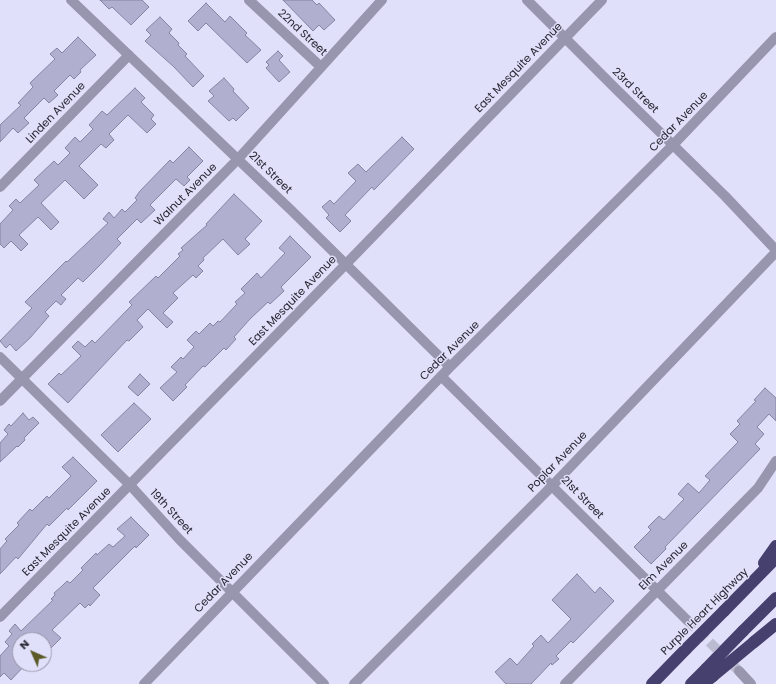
<!DOCTYPE html>
<html>
<head>
<meta charset="utf-8">
<style>
  body { margin:0 }
  #map { position:relative; width:776px; height:684px; overflow:hidden; background:#e0e0fa; font-family:Poppins,sans-serif }
  canvas { display:block }
  .north { position:absolute; left:12px; top:632px; width:40px; height:40px; box-sizing:border-box; background:#e0e0fa; border:1px solid #9695aa; border-radius:50%; rotate:315deg; font-size:11px; font-weight:700; line-height:16px; text-align:center; color:#262531 }
  .north::after { content:''; display:block; margin:auto; width:14px; height:18px; background:#5c5a27; clip-path:polygon(50% 0,100% 100%,50% 72%,0 100%) }
</style>
</head>
<body>
<div id="map">
<canvas width="776" height="684"></canvas>
<div class="north">N</div>
</div>
<script>
const ctx = document.querySelector('canvas').getContext('2d');
ctx.lineJoin = 'round';
function paint(path, color) { ctx.fillStyle = color; ctx.fill(path, 'evenodd'); }
const shape = rows => new Path2D(rows.map(r => 'M' + r).join(''));
function strokePath(path, color, width, dash) { ctx.strokeStyle = color; ctx.lineWidth = width; ctx.lineCap = dash ? 'butt' : 'round'; ctx.setLineDash(dash || []); ctx.stroke(path); }
function label(font, color, halo, rows, align = 'center') {
  ctx.font = font + ' Poppins,sans-serif'; ctx.lineWidth = 3; ctx.setLineDash([]); ctx.textBaseline = 'middle'; ctx.strokeStyle = halo; ctx.fillStyle = color; for (const [text, x, y, turn = 0] of rows) {
    ctx.save(); ctx.translate(x, y); ctx.rotate((+turn || 0) * Math.PI / 180); ctx.textAlign = isNaN(turn) ? turn : align; if (halo) ctx.strokeText(text, 0, 0); ctx.fillText(text, 0, 0); ctx.restore();
  }
}
const building = shape([
  [100,0,142,0,149,7,131,25,112,7,109,9,100,0],
  [283,0,312,0,317,5,319,3,335,20,324,30,319,25,313,31,283,0],
  [206,3,225,22,230,16,247,33,245,35,261,50,247,63,206,23,198,31,188,21,206,3],
  [160,17,172,29,169,33,179,43,178,45,187,54,185,56,204,76,193,87,174,67,145,41,151,35,146,30,160,17],
  [78,37,96,55,80,70,81,72,74,79,70,75,54,91,58,95,49,103,44,98,24,118,29,123,18,133,13,128,0,142,0,125,21,105,18,103,33,87,30,83,55,59,50,54,57,48,62,53,78,37],
  [278,51,283,56,279,60,290,72,279,82,266,68,269,65,266,62,278,51],
  [224,78,234,89,233,91,249,108,236,121,233,118,229,121,208,101,214,96,209,91,224,78],
  [135,88,145,98,141,102,154,115,151,119,156,124,147,133,128,115,109,134,114,140,106,148,101,144,79,166,98,185,84,199,65,180,41,203,59,222,51,230,38,217,19,235,28,244,21,251,11,241,4,248,0,244,0,224,13,210,9,206,16,199,20,203,39,185,34,180,54,161,58,165,70,153,65,148,75,137,80,142,93,129,89,125,102,111,107,115,135,88],
  [402,137,414,149,374,190,372,187,345,215,351,221,340,232,326,218,329,215,322,207,330,200,334,204,356,181,348,173,358,164,366,172,402,137],
  [189,147,203,161,187,177,190,180,184,186,176,179,150,205,155,210,141,223,137,219,117,239,121,243,101,264,83,282,78,278,61,295,66,299,61,305,56,301,45,312,49,316,30,338,16,351,10,344,6,348,0,341,32,308,25,302,66,261,67,262,108,223,103,219,109,212,114,218,122,209,125,212,137,200,135,198,140,191,170,160,173,163,189,147],
  [234,194,262,221,245,239,250,244,238,255,223,239,203,258,204,260,198,266,203,271,196,278,193,275,173,293,178,298,163,313,173,322,167,328,148,309,137,320,143,327,129,341,127,340,68,403,48,384,59,373,61,375,81,356,72,347,78,341,85,347,92,340,95,343,132,305,129,302,156,276,158,278,180,256,178,254,183,250,181,248,207,225,206,224,234,194],
  [290,236,311,257,281,287,284,291,270,304,268,302,250,319,234,337,236,339,226,350,224,348,205,367,203,366,185,385,187,387,173,401,160,388,177,372,171,367,181,357,183,359,194,347,187,340,196,331,199,334,210,323,213,326,218,321,220,322,237,304,235,302,245,293,241,289,257,273,261,278,285,253,279,248,290,236],
  [140,374,150,384,138,396,128,387,140,374],
  [765,388,776,398,776,421,769,414,757,427,764,434,755,444,760,449,665,547,666,549,651,564,634,547,651,530,648,527,659,516,664,520,684,499,678,494,688,483,699,493,710,480,705,476,738,442,730,434,740,424,737,421,756,401,754,400,765,388],
  [134,403,151,419,118,452,101,435,134,403],
  [23,413,29,420,33,417,39,423,24,438,25,440,18,447,17,446,0,462,0,443,8,434,4,430,9,424,11,426,23,413],
  [73,457,97,481,68,510,67,508,49,526,47,524,18,559,16,557,0,574,0,549,7,541,5,539,19,525,17,523,30,509,32,511,47,496,49,498,71,476,62,467,73,457],
  [131,517,149,535,136,548,135,546,93,588,100,595,90,606,89,604,85,608,80,603,52,630,61,638,51,648,46,643,44,644,44,640,20,640,20,664,25,665,11,680,4,673,0,677,0,656,9,646,5,642,12,634,9,631,15,624,21,631,53,600,51,599,55,595,54,593,62,586,67,581,70,583,83,570,81,568,96,553,97,555,109,544,113,547,125,536,117,529,131,517],
  [577,574,595,593,600,587,614,601,573,643,571,641,556,656,559,659,552,665,551,663,531,684,506,684,495,672,510,658,517,665,534,646,532,644,541,635,548,643,571,619,552,600,577,574]
]);
const minorTunnel = shape([
  [688,621,739,671]
]);
const minor = shape([
  [71,0,291,210,450,367],
  [249,0,321,67],
  [527,0,618,91,725,196,776,250],
  [0,187,129,55],
  [0,357,130,485,179,539,324,684],
  [441,376,688,621],
  [0,401,238,159,382,0],
  [0,617,346,264,602,0],
  [739,671,751,684],
  [144,684,450,367,673,145,776,37],
  [354,684,552,486,776,252],
  [565,684,758,488,776,461]
]);
const highway = shape([
  [764,563,776,546],
  [724,611,776,558],
  [743,631,776,598],
  [754,642,776,624],
  [652,684,686,649],
  [691,684,706,669],
  [703,684,713,676]
]);
const highwayBridge = shape([
  [686,649,724,611],
  [706,669,743,631],
  [713,676,754,642]
]);
const streetNames = [
  ["22nd Street",302,33,43],
  ["East Mesquite Avenue",519,68,-46],
  ["23rd Street",635,91,44],
  ["Linden Avenue",56,113,-46],
  ["Cedar Avenue",679,122,-46],
  ["21st Street",270,173,44],
  ["Walnut Avenue",186,195,-45],
  ["East Mesquite Avenue",293,301,-46],
  ["Cedar Avenue",450,351,-45],
  ["Poplar Avenue",558,462,-46],
  ["21st Street",582,498,45],
  ["19th Street",171,512,47],
  ["East Mesquite Avenue",67,532,-45],
  ["Elm Avenue",664,566,-45],
  ["Cedar Avenue",224,583,-46],
  ["Purple Heart Highway",705,612,-45]
];
paint(building, '#b1afcf');
strokePath(building, '#8584a2', 1);
strokePath(minorTunnel, '#bbbbd2', 10, [10, 5]);
strokePath(minor, '#9796ae', 10);
strokePath(highway, '#45406e', 12);
strokePath(highwayBridge, '#45406e', 12);
label('11px', '#262531', '#e0e0fa', streetNames);
</script>
</body>
</html>
